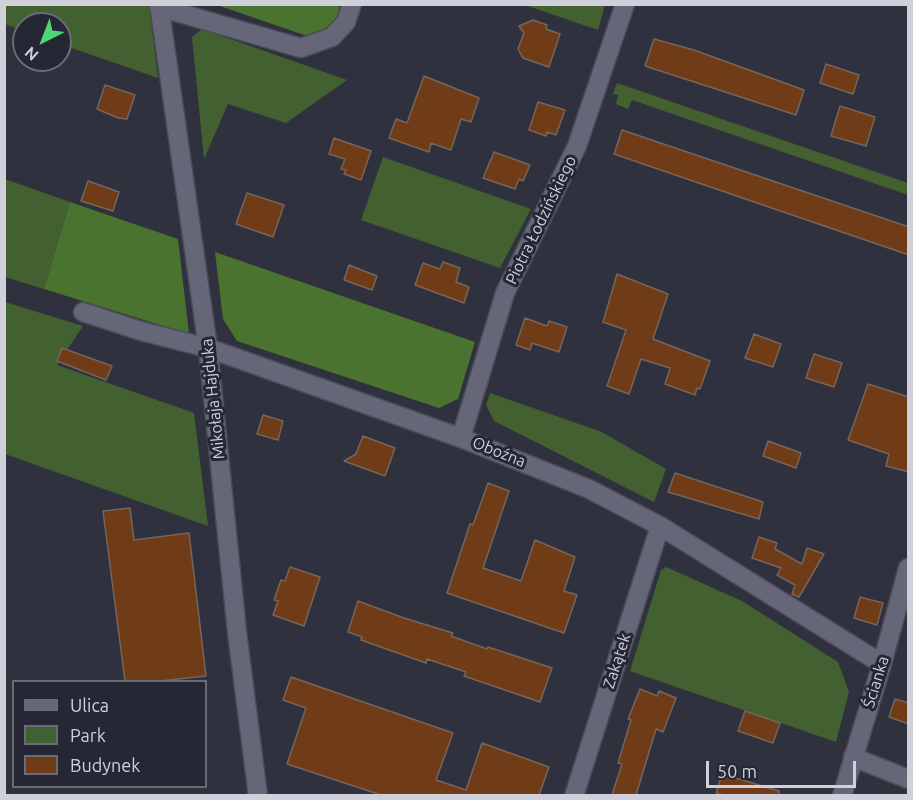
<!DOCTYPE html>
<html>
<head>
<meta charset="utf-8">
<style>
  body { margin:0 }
  #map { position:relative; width:913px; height:800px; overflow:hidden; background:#2f313f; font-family:Ubuntu,sans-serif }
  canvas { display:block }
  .frame { position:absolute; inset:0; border:6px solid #cfd0da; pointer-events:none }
  .legend { position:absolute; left:12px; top:680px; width:195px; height:108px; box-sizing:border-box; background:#252735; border:2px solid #696b77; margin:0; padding:8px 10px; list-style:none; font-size:18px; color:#cfd0da }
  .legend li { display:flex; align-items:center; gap:12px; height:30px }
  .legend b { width:30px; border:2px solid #696b77 }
  .north { position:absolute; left:12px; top:12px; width:60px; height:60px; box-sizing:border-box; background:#252735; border:2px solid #696b77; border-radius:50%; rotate:222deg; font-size:16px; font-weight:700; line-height:24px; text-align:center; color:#cfd0da }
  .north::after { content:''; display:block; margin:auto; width:21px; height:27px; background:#4ed675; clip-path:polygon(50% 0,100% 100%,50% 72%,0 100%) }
  .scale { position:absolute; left:706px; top:761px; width:150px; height:27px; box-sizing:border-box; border:3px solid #cfd0da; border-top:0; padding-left:8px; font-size:18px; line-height:21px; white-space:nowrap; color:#cfd0da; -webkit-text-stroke:4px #252735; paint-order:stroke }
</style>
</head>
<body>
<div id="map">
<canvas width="913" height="800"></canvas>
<div class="frame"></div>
<ul class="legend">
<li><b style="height:8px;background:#656778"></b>Ulica</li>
<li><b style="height:16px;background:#436130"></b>Park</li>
<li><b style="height:16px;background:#703c18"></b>Budynek</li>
</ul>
<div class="north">N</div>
<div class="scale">50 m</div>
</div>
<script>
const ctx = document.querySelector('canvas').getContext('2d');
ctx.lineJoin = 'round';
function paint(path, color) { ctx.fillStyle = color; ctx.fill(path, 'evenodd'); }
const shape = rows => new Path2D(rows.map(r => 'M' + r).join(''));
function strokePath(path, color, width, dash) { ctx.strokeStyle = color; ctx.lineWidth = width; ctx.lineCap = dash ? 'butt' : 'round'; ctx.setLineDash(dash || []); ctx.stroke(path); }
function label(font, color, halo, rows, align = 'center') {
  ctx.font = font + ' Ubuntu,sans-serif'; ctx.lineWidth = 6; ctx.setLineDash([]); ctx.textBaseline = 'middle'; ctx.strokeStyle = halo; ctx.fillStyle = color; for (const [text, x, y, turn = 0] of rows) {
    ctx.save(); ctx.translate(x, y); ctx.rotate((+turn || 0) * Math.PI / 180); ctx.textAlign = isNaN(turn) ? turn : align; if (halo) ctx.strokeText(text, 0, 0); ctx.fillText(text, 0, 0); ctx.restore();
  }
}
const green = shape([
  [5,4,149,5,158,78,60,44,60,24,24,24,24,31,5,24],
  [525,5,605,5,598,30],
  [202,29,347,80,286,123,228,104,204,159,192,37],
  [617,83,908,183,908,195,632,100,628,109,616,104,618,95,613,94],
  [383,157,531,209,500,268,361,220],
  [5,179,70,202,44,289,5,277],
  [5,302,83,326,57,365,194,413,208,526,5,454],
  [490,393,602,432,666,469,654,502,494,421,486,405],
  [666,567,742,601,838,662,849,692,836,742,630,671,661,570]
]);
const forest = shape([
  [333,4,340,7,333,29,313,38,217,5],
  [70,202,178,239,189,334,44,289],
  [215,252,475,342,458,399,439,408,237,341,223,319]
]);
const building = shape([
  [533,20,547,25,546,29,560,34,549,67,523,58,518,49,524,33,519,26,533,20],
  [654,39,694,50,804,90,796,115,645,66,654,39],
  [826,64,859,75,853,94,820,83,826,64],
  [424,76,479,98,471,122,461,119,451,150,431,143,429,152,389,138,396,119,407,123,424,76],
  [105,85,135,95,127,119,118,118,97,109,105,85],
  [538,102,565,110,556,135,547,132,546,136,529,130,538,102],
  [840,106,875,117,866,146,831,136,840,106],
  [622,130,909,227,909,255,614,154,622,130],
  [334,138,371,151,361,180,344,174,346,170,341,169,345,159,329,154,334,138],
  [494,152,530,165,523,181,519,179,515,189,483,178,494,152],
  [88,181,119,192,113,211,81,201,88,181],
  [247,193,284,205,273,237,236,224,247,193],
  [443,262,460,268,456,282,469,287,464,303,415,285,423,263,440,269,443,262],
  [349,265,377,276,372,290,344,280,349,265],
  [617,274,668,294,653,339,710,361,700,389,697,388,695,395,665,384,670,368,641,359,629,394,607,386,626,330,603,322,617,274],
  [525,318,547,326,549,321,567,327,559,352,532,343,530,350,516,345,525,318],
  [754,334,781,344,773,367,745,358,754,334],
  [62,348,112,366,106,380,57,361,62,348],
  [814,354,842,363,834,387,806,378,814,354],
  [868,384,909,397,909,472,886,466,889,454,848,440,868,384],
  [263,415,283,421,278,440,257,434,263,415],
  [363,436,395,448,385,476,344,461,356,454,363,436],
  [768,441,801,453,796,468,763,456,768,441],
  [675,473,763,502,759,519,668,492,675,473],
  [488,483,509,491,483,568,521,581,535,540,575,557,564,591,577,595,564,633,447,593,470,524,473,525,488,483],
  [130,508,134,540,189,533,206,676,160,681,125,681,103,511,130,508],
  [759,537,777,543,775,549,802,564,807,548,824,554,799,597,792,594,795,585,777,575,781,568,752,558,759,537],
  [290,567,320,577,304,626,273,615,278,601,274,600,281,580,285,581,290,567],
  [860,597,883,603,877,625,854,618,860,597],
  [358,601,404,618,453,633,451,636,487,649,488,647,552,668,540,702,464,676,466,672,427,659,426,663,361,640,362,637,348,632,358,601],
  [291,677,453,733,436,780,466,790,482,743,549,767,539,795,381,795,287,764,306,708,283,700,291,677],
  [640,689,657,696,659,691,676,698,663,732,656,729,636,795,612,795,622,764,618,763,631,720,628,719,640,689],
  [895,699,909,703,909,724,889,717,895,699],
  [745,711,780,723,773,743,738,731,745,711],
  [722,774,779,791,779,795,724,795,716,793,722,774]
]);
const minor = shape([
  [159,4,208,348,237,632,258,796],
  [159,7,301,48,332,37,346,22,352,4],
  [83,312,141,331,208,348,461,438,589,489,660,526,882,664],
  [461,438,505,293,577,146,625,4],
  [853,757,908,779],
  [574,796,660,526],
  [842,796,882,664,908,568]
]);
const streetNames = [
  ["Piotra Łodzińskiego",541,220,-64],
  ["Mikołaja Hajduka",213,399,-96],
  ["Oboźna",499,452,22],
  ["Zakątek",617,661,-72],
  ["Ścianka",876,682,-73]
];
paint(green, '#436130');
paint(forest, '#49732e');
paint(building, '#703c18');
strokePath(building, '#76655b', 1.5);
strokePath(minor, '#4b4c58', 21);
strokePath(minor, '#656778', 18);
label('16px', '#cfd0da', '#252735', streetNames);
</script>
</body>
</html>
